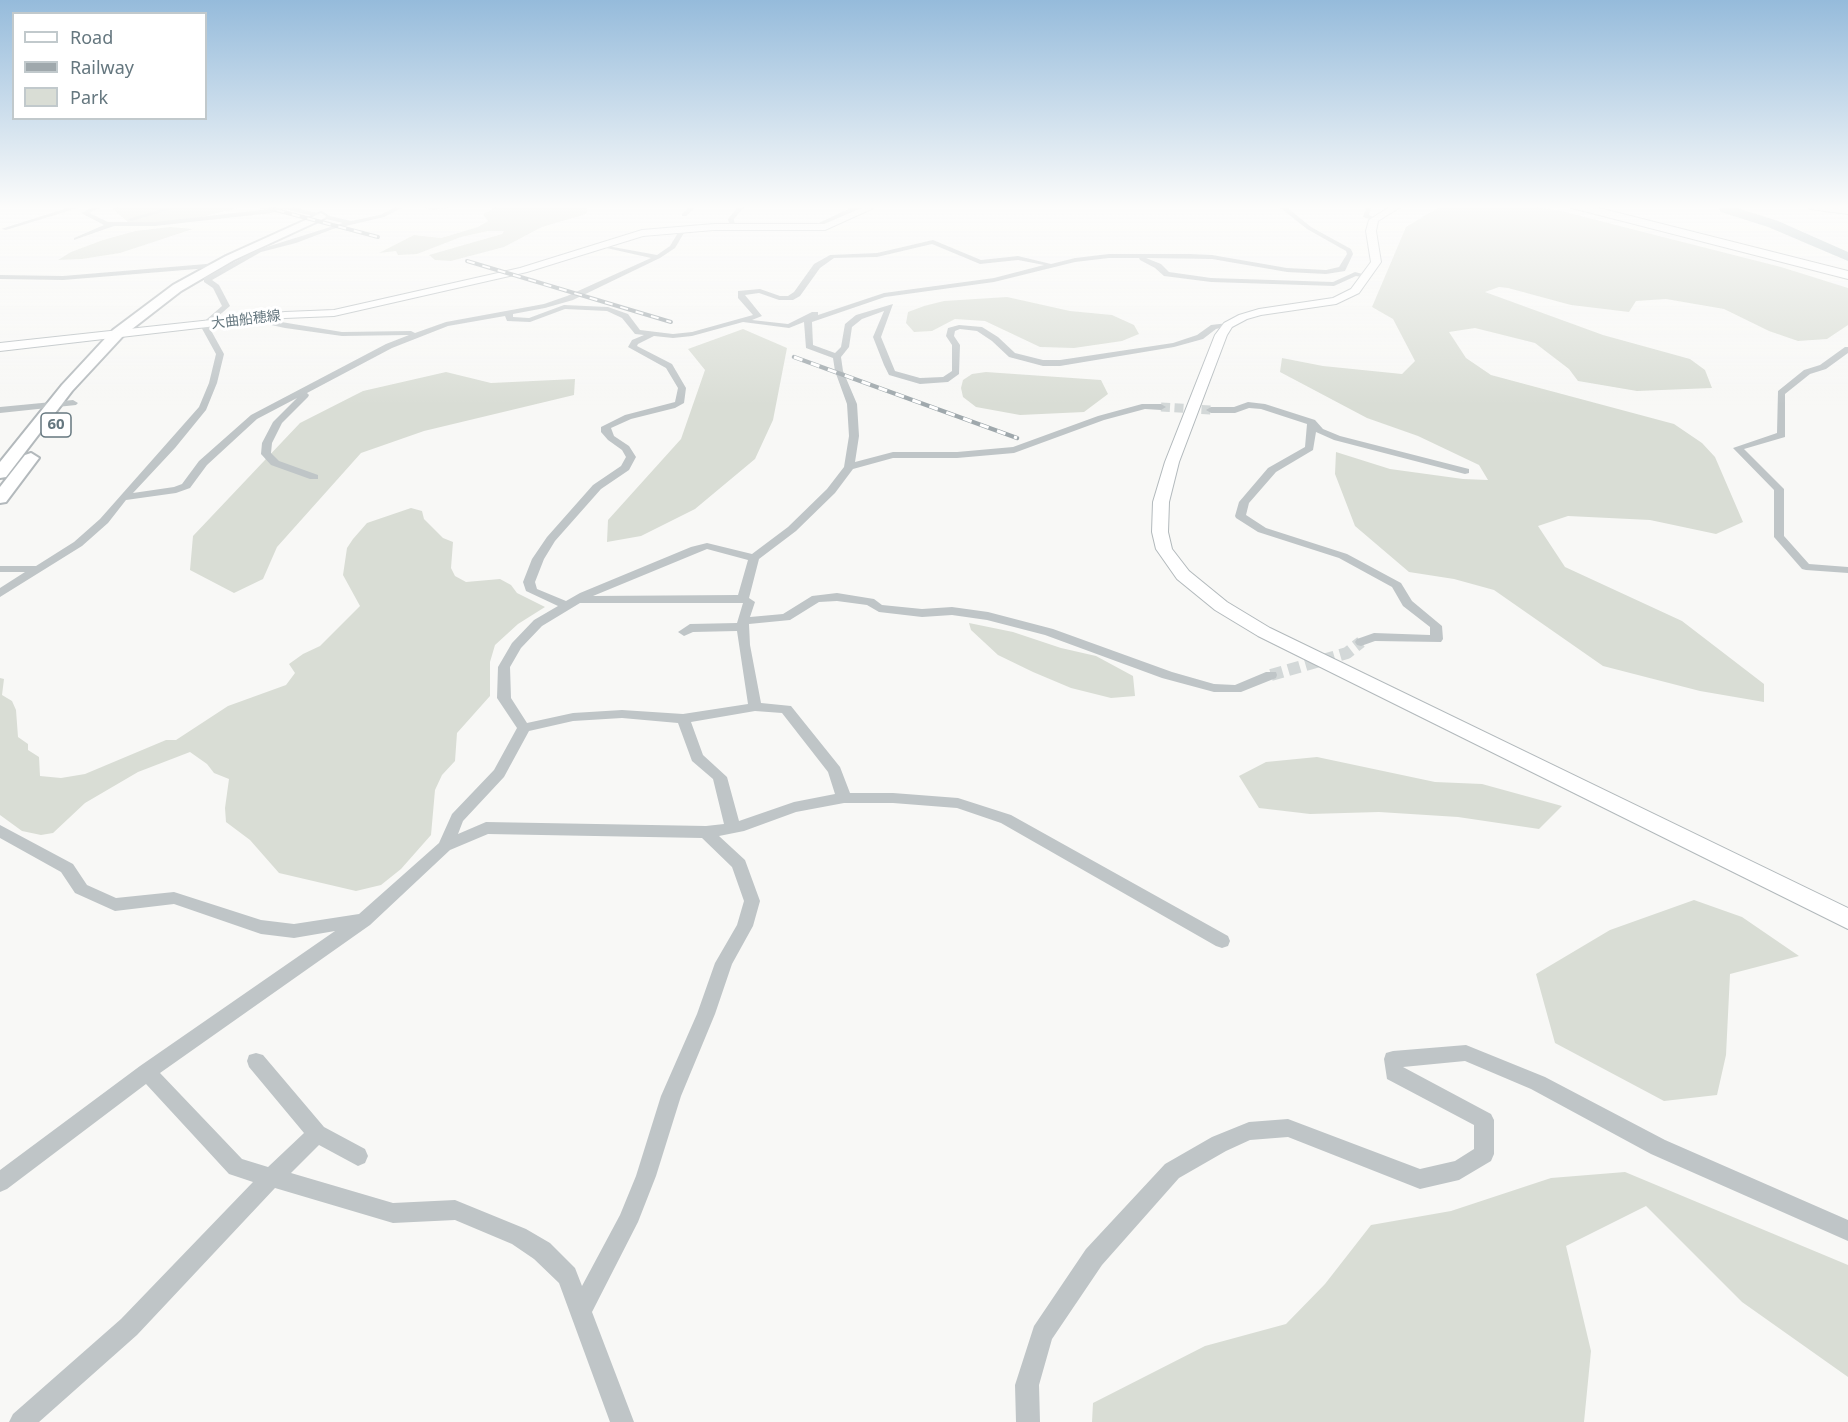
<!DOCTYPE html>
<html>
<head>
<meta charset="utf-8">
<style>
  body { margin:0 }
  #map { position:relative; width:1848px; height:1422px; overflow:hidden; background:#f8f8f6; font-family:"Noto Sans",sans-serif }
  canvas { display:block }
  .legend { position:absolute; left:12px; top:12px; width:195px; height:108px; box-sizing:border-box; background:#fff; border:2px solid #c1c9cc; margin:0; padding:8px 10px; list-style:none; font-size:18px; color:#65777f }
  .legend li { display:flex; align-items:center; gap:12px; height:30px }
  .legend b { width:30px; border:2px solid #c1c9cc }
</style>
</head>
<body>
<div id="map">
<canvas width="1848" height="1422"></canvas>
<ul class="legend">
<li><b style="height:8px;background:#fff"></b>Road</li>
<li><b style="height:8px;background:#9fa8ac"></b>Railway</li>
<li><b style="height:16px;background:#d9ddd5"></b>Park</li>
</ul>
</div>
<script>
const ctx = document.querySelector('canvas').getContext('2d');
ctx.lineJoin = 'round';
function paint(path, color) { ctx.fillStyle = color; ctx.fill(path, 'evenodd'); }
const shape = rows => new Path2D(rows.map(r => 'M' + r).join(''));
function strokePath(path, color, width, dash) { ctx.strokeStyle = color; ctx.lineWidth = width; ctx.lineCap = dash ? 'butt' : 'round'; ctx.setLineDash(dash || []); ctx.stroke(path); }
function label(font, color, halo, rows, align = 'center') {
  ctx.font = font + ' "Noto Sans","Noto Sans JP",sans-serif'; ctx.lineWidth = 6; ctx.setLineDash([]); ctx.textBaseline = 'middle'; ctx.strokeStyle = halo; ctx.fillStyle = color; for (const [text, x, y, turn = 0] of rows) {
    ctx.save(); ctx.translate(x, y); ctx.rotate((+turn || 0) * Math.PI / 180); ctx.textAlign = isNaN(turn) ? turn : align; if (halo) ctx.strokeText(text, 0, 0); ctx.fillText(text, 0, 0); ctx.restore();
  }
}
const green = shape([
  [121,206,245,206,201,217,164,222,129,223,113,209],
  [498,206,587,206,587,211,586,214,542,227,504,247,451,261,435,260,429,255,502,234,504,231,488,231,461,237,417,254,398,255,396,251,379,253,414,235,441,238,478,227,488,221,483,214],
  [1441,206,1527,206,1557,210,1781,267,1848,288,1848,325,1827,339,1798,341,1769,331,1724,309,1666,299,1636,301,1629,312,1571,305,1508,288,1499,287,1485,292,1603,335,1690,359,1705,370,1712,388,1637,391,1578,381,1569,369,1535,343,1475,328,1449,332,1466,358,1491,375,1674,424,1702,443,1715,457,1743,522,1716,534,1650,520,1568,516,1538,526,1565,567,1682,621,1764,684,1764,702,1700,691,1603,666,1494,590,1454,579,1409,572,1355,526,1335,474,1336,452,1390,469,1463,479,1488,480,1479,465,1418,436,1367,418,1280,372,1282,358,1323,366,1402,374,1415,361,1393,319,1372,307,1406,227],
  [170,227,193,229,120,253,82,259,58,260,71,252,103,240,135,231],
  [1007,297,1070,311,1112,315,1134,325,1139,334,1122,341,1074,348,1040,347,985,321,955,319,932,331,914,332,906,323,908,312,924,306,944,301],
  [743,329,787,348,773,420,755,459,695,509,641,536,607,542,608,520,681,439,705,370,688,349],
  [446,372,491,383,575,379,574,395,424,431,361,453,277,547,263,579,234,593,190,570,193,536,300,423,363,391],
  [986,372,1101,380,1108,394,1084,412,1020,415,976,407,963,397,961,388,963,380,972,374],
  [411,508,422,511,424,519,443,538,453,542,451,568,455,576,466,582,500,579,511,585,517,593,545,607,518,624,495,645,490,662,490,696,457,733,455,761,442,775,435,790,431,835,401,869,381,885,356,891,279,873,250,840,226,822,225,808,229,779,214,773,207,764,190,752,138,772,85,803,53,833,41,835,22,831,0,815,0,678,4,679,2,695,12,701,16,710,18,737,28,744,28,750,39,757,40,776,61,778,85,774,166,740,176,740,228,706,286,685,295,673,289,664,303,654,320,646,360,606,343,575,347,548,353,539,367,523],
  [969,623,1013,632,1061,648,1096,656,1133,676,1135,696,1111,698,1071,688,1033,672,998,655,971,630],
  [1317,757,1435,782,1482,784,1562,806,1539,829,1458,817,1379,812,1310,814,1259,808,1239,776,1266,762],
  [1694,900,1742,917,1799,956,1730,974,1726,1055,1717,1095,1664,1101,1555,1043,1536,974,1610,930],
  [1625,1172,1848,1265,1848,1377,1742,1302,1646,1206,1566,1246,1591,1351,1584,1422,1092,1422,1093,1403,1205,1346,1286,1324,1325,1284,1371,1225,1451,1211,1551,1178]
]);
const river = shape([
  [1721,206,1731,206,1778,221,1848,252,1848,261,1768,227,1721,212,1719,209,1721,206]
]);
const streetTunnelFar1 = shape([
  [1161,407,1211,410]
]);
const streetTunnel = shape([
  [1271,675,1347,653,1361,642]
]);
const street = shape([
  [74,206,84,206,6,230,1,229,74,206],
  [95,206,104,206,89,213,108,222,155,222,270,209,280,206,288,206,351,221,380,215,398,206,406,206,384,217,333,229,296,243,261,252,212,280,219,285,230,306,208,325,224,354,217,383,206,410,175,448,133,493,174,487,182,484,199,461,251,415,386,344,409,335,342,336,285,328,257,322,257,318,342,332,411,331,415,333,446,322,544,304,567,296,651,258,602,247,602,245,657,255,670,246,679,231,686,226,689,228,684,233,675,248,660,258,573,300,545,308,513,314,513,317,529,318,564,305,608,307,628,314,640,330,673,334,692,332,753,315,738,298,738,291,760,289,780,296,788,296,794,292,814,264,830,255,877,253,933,240,981,260,1018,256,1051,264,1075,258,1109,254,1190,254,1212,255,1287,268,1326,270,1339,267,1347,254,1346,251,1307,229,1278,206,1285,206,1311,227,1351,249,1353,254,1345,271,1326,274,1287,272,1212,259,1146,258,1161,264,1169,272,1211,278,1333,282,1355,272,1370,276,1366,278,1356,276,1334,286,1211,282,1164,276,1155,268,1140,260,1139,258,1109,258,1075,262,994,282,885,297,812,322,813,345,835,353,841,347,845,324,856,315,893,304,881,337,895,371,920,378,943,377,952,371,952,345,946,336,948,328,959,325,982,327,998,337,1015,353,1043,360,1060,360,1173,343,1197,335,1211,325,1228,323,1232,325,1216,329,1203,339,1174,347,1060,366,1043,366,1009,357,992,341,977,331,960,329,955,331,954,336,960,345,959,374,948,382,920,384,889,375,884,365,873,337,884,311,862,319,852,327,849,347,841,357,843,371,857,404,859,436,855,462,893,452,957,452,1013,447,1098,416,1142,404,1161,404,1166,407,1161,410,1145,409,1104,420,1014,453,957,458,893,458,853,469,835,493,796,531,759,559,749,598,755,602,750,617,783,614,812,596,837,593,874,599,882,605,922,609,952,607,988,612,1053,629,1172,672,1214,684,1235,685,1266,672,1276,672,1277,675,1276,678,1241,692,1214,692,1162,678,1045,635,987,620,952,615,922,617,879,612,867,605,837,601,819,602,790,620,749,624,750,645,761,703,791,706,840,767,850,793,893,793,958,798,1011,815,1228,936,1230,941,1228,946,1222,948,1216,946,1001,823,957,808,893,803,844,803,796,812,744,831,719,836,745,860,760,901,753,926,732,964,715,1014,681,1096,656,1176,638,1222,592,1312,634,1422,610,1422,559,1283,534,1259,512,1244,455,1220,393,1223,275,1188,137,1335,39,1422,9,1422,13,1414,121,1319,253,1182,229,1174,146,1084,7,1189,0,1192,0,1170,140,1066,335,931,294,938,261,934,174,904,115,911,75,893,61,872,0,838,0,825,73,864,87,885,116,898,174,892,261,920,294,924,359,914,439,843,452,814,494,770,517,728,497,698,498,667,512,643,534,620,558,606,526,591,523,582,532,559,547,537,593,485,621,466,626,457,622,450,608,440,601,432,601,427,625,415,675,402,678,388,666,368,628,347,632,340,644,335,635,334,622,318,607,311,565,309,530,322,507,321,505,316,448,326,392,348,307,393,309,395,308,397,282,423,272,443,271,453,279,461,318,475,318,479,310,479,271,465,261,454,262,443,273,422,297,398,257,419,207,465,190,488,176,493,126,500,108,523,82,546,0,597,0,588,25,572,0,572,0,566,36,566,74,542,100,519,199,407,209,383,216,354,200,325,222,306,213,288,204,282,204,278,257,250,343,223,284,209,271,213,155,226,114,226,74,240,74,238,104,225,81,213,95,206],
  [932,244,980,264,1018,260,1044,265,994,278,884,293,818,315,818,312,812,312,788,324,752,320,762,316,745,295,759,293,779,300,793,300,800,296,820,268,834,258,877,257,932,244],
  [743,322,789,328,804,322,806,348,833,358,835,371,847,404,849,436,844,467,827,489,788,527,752,554,707,543,691,547,580,593,566,601,537,589,535,582,544,559,555,541,601,489,629,470,636,457,629,446,614,436,611,428,631,419,675,408,684,403,686,388,672,364,637,346,638,344,654,336,673,338,692,336,743,322],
  [707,549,748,560,738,595,593,596,707,549],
  [580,603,743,603,737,623,690,624,678,632,684,636,693,632,737,631,748,704,683,714,622,710,573,713,527,723,511,698,510,667,521,648,542,626,580,603],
  [755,711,782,713,828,772,835,794,794,802,739,821,727,777,703,755,691,722,755,711],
  [622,718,678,723,692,761,713,779,724,824,706,826,486,822,458,834,463,821,504,777,529,731,573,721,622,718],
  [488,834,702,838,732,867,744,901,737,925,715,963,697,1014,661,1096,636,1176,620,1215,582,1286,575,1268,550,1243,526,1229,455,1200,393,1203,291,1173,319,1145,358,1166,365,1163,368,1156,365,1149,324,1127,263,1055,256,1053,249,1055,247,1061,249,1067,304,1133,268,1167,242,1159,160,1073,370,925,450,850,488,834],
  [172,206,183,206,131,221,128,219,172,206],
  [421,206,460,206,432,210,421,206],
  [690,206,697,206,686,216,682,216,682,214,690,206],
  [739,206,745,206,734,219,735,227,730,228,728,219,739,206],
  [855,206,864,206,813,229,808,228,855,206],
  [1364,206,1371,207,1369,215,1376,219,1376,221,1363,217,1366,208,1364,206],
  [218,263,222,265,221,267,63,280,0,279,0,275,63,276,218,263],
  [1845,347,1848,347,1848,353,1826,369,1810,374,1785,394,1785,437,1744,449,1784,489,1784,536,1809,564,1848,567,1848,573,1806,570,1802,569,1774,537,1774,490,1733,448,1777,433,1778,391,1804,370,1820,365,1845,347],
  [73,400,78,403,76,405,0,413,0,407,73,400],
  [1248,402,1265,404,1315,420,1323,429,1340,436,1469,469,1469,473,1465,474,1334,440,1316,432,1313,450,1276,472,1249,503,1246,515,1266,528,1347,554,1401,583,1412,601,1442,626,1443,639,1441,642,1375,641,1361,646,1357,645,1355,642,1357,639,1374,633,1430,635,1430,627,1403,606,1392,587,1339,558,1258,532,1236,518,1235,516,1239,502,1268,468,1305,447,1307,424,1261,409,1249,408,1235,413,1211,413,1206,410,1211,407,1234,407,1248,402],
  [1466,1045,1545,1077,1665,1140,1848,1220,1848,1241,1651,1154,1531,1089,1465,1061,1403,1067,1491,1114,1494,1120,1494,1154,1491,1161,1459,1180,1420,1189,1288,1137,1250,1140,1226,1151,1179,1178,1102,1265,1052,1339,1039,1385,1040,1422,1016,1422,1015,1385,1034,1326,1086,1249,1165,1164,1212,1137,1249,1122,1288,1119,1420,1169,1455,1161,1474,1149,1474,1125,1387,1079,1384,1059,1386,1053,1393,1051,1466,1045]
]);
const secondary = shape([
  [866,206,878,206,825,230,714,230,643,236,527,272,334,316,285,318,0,351,0,343,285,312,334,310,520,268,642,230,714,224,824,224,866,206],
  [1391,206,1402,206,1378,221,1376,231,1381,262,1359,293,1336,304,1261,315,1247,319,1232,327,1227,335,1179,462,1169,502,1168,532,1172,549,1189,571,1227,602,1270,628,1848,908,1848,929,1258,636,1215,610,1177,579,1156,549,1152,532,1153,502,1165,462,1215,335,1224,323,1239,315,1259,309,1333,298,1351,289,1371,262,1366,231,1369,220,1391,206],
  [1806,206,1848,208,1848,214,1810,209,1806,206]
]);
const primary = shape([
  [321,213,326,216,325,218,234,260,181,291,123,336,72,391,6,477,0,478,0,462,62,385,113,330,173,285,226,256,321,213],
  [31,453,39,458,6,502,0,503,0,487,25,455,31,453]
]);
const highway = shape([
  [1570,206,1591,206,1848,271,1848,279,1572,208,1570,206]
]);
const railFar1 = shape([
  [261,206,378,237],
  [467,261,671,322]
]);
const rail = shape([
  [794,357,1017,438]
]);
const farStreetnames = [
  ["大曲船穂線",246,320,-7]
];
const shields = [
  [56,425,30]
];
const shieldNames = [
  ["60",56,425]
];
paint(green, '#d9ddd5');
paint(river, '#b8c5c8');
strokePath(streetTunnelFar1, '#d3d8d8', 9, [9, 4.5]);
strokePath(streetTunnel, '#d3d8d8', 12, [12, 6]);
strokePath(secondary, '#b2b9bc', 2);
strokePath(primary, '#b3b9bc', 4);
strokePath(highway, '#b3b8ba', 2);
paint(street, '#bfc5c7');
paint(secondary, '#fff');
paint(primary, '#fff');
paint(highway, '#fff');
strokePath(railFar1, '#9fa8ac', 4);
strokePath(rail, '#9fa8ac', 4.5);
strokePath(railFar1, '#fff', 2, [8]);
strokePath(rail, '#fff', 3, [9]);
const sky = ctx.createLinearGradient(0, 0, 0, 405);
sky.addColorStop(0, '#95bbdb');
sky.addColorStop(0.51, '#fcfcfb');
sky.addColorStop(1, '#fcfcfb00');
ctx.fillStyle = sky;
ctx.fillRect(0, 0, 1848, 405);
label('14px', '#65777f', '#fff', farStreetnames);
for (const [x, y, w] of shields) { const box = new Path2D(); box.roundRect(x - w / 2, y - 12, w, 24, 4.5); ctx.fillStyle = '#fff'; ctx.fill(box); strokePath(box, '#65777f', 1.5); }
label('bold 15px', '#65777f', null, shieldNames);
</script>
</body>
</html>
